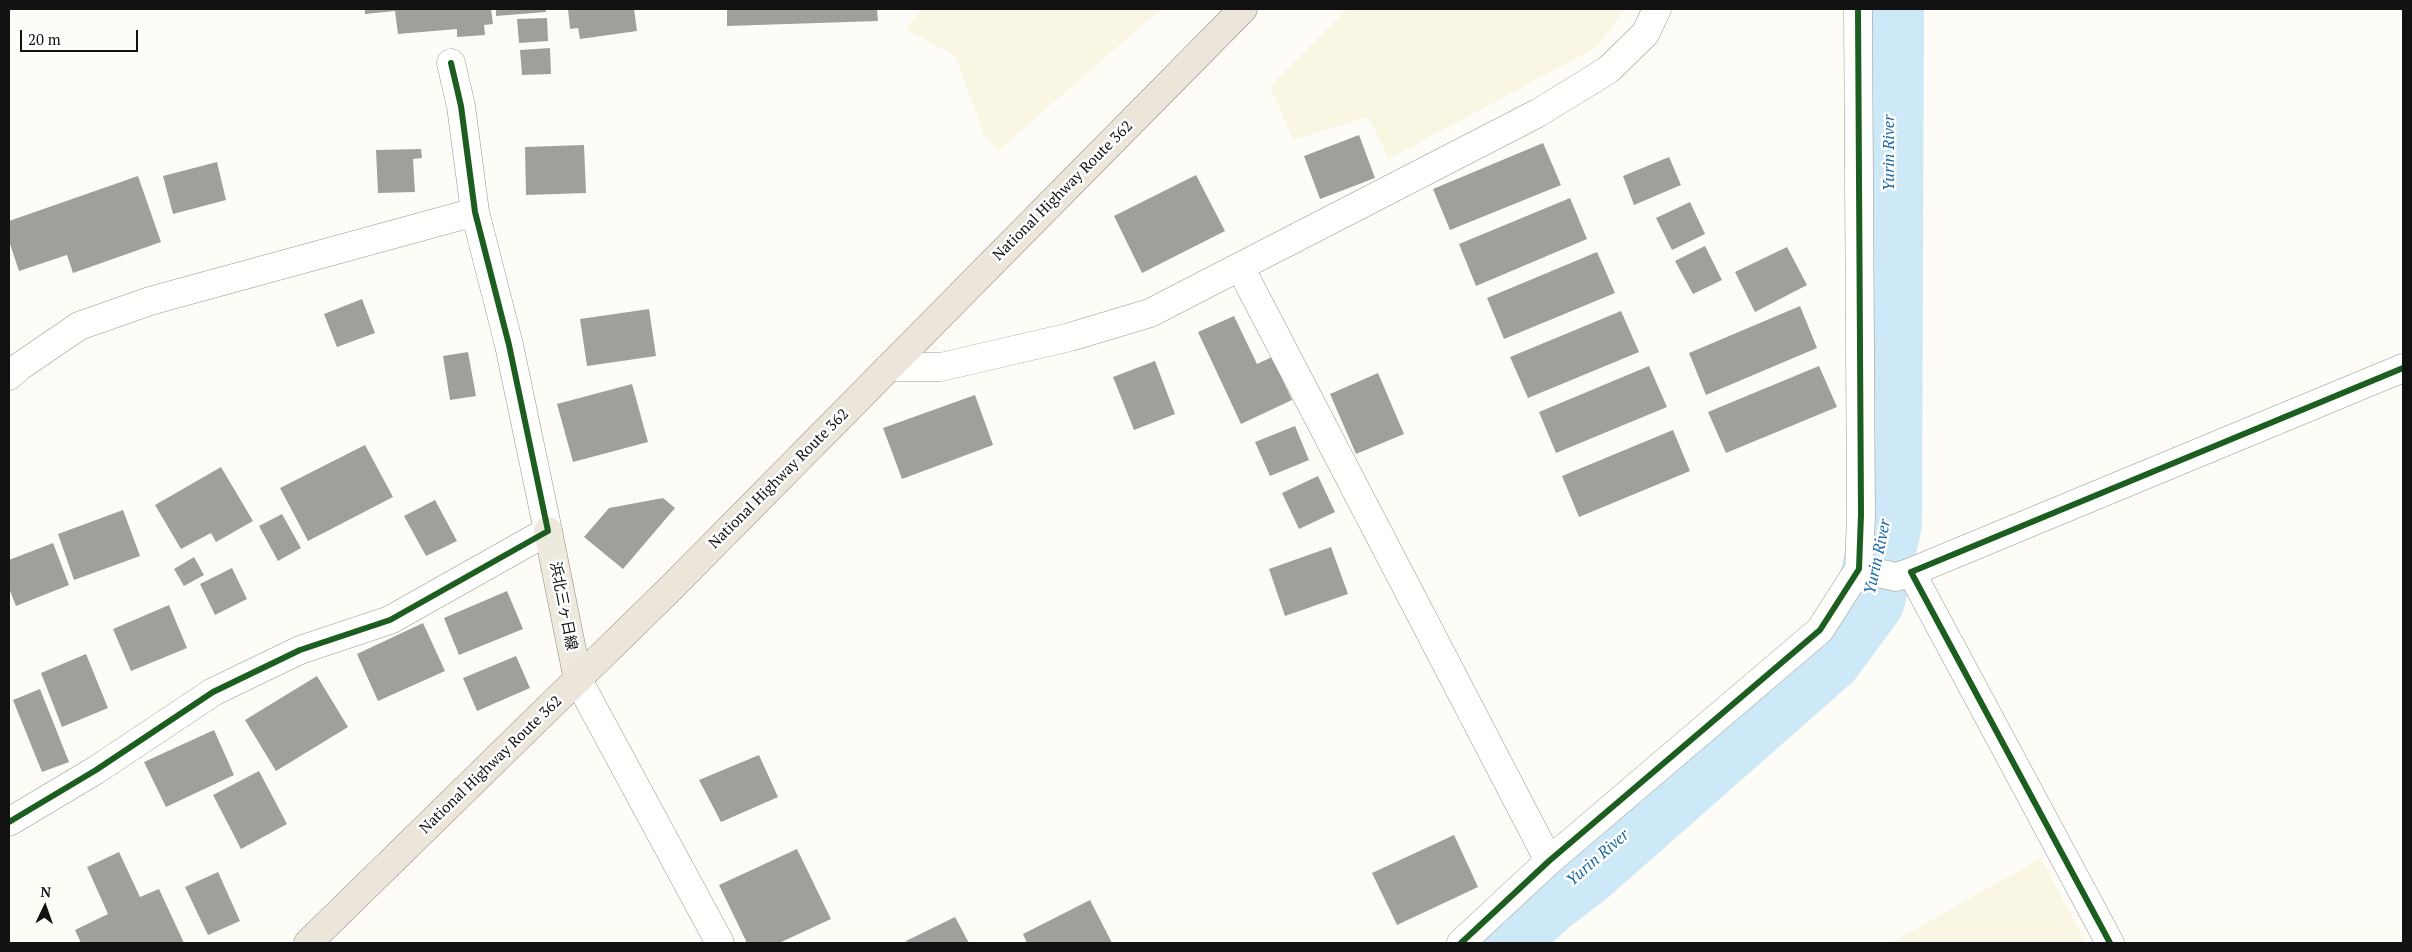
<!DOCTYPE html>
<html>
<head>
<meta charset="utf-8">
<style>
  body { margin:0 }
  #map { position:relative; width:2412px; height:952px; overflow:hidden; background:#fdfcf7; font-family:"PT Serif",serif }
  canvas { display:block }
  .frame { position:absolute; inset:0; border:10px solid #111; pointer-events:none }
  .north { position:absolute; left:20px; top:882px; width:50px; height:50px; -webkit-text-stroke:4px #fff; paint-order:stroke; rotate:3deg; font-size:14px; font-weight:700; line-height:20px; text-align:center; color:#111 }
  .north::after { content:''; display:block; margin:auto; width:18px; height:22px; background:#111; clip-path:polygon(50% 0,100% 100%,50% 72%,0 100%) }
  .scale { position:absolute; left:20px; top:30px; width:118px; height:22px; box-sizing:border-box; border:2px solid #111; border-top:0; padding-left:6px; font-size:15px; line-height:18px; white-space:nowrap; color:#111; -webkit-text-stroke:4px #fff; paint-order:stroke }
</style>
</head>
<body>
<div id="map">
<canvas width="2412" height="952"></canvas>
<div class="frame"></div>
<div class="north">N</div>
<div class="scale">20 m</div>
</div>
<script>
const ctx = document.querySelector('canvas').getContext('2d');
ctx.lineJoin = 'round';
function paint(path, color) { ctx.fillStyle = color; ctx.fill(path, 'evenodd'); }
const shape = rows => new Path2D(rows.map(r => 'M' + r).join(''));
function strokePath(path, color, width, dash) { ctx.strokeStyle = color; ctx.lineWidth = width; ctx.lineCap = dash ? 'butt' : 'round'; ctx.setLineDash(dash || []); ctx.stroke(path); }
function label(font, color, halo, rows, align = 'center') {
  ctx.font = font + ' "PT Serif","Noto Sans JP",serif'; ctx.lineWidth = 5; ctx.setLineDash([]); ctx.textBaseline = 'middle'; ctx.strokeStyle = halo; ctx.fillStyle = color; for (const [text, x, y, turn = 0] of rows) {
    ctx.save(); ctx.translate(x, y); ctx.rotate((+turn || 0) * Math.PI / 180); ctx.textAlign = isNaN(turn) ? turn : align; if (halo) ctx.strokeText(text, 0, 0); ctx.fillText(text, 0, 0); ctx.restore();
  }
}
const farmland = shape([
  [922,9,1161,9,998,151,983,132,955,56,906,29],
  [1347,9,1625,9,1597,47,1389,159,1368,117,1293,140,1270,86],
  [2041,858,2086,943,1891,943]
]);
const river = shape([
  [1501,943,1546,901,1584,872,1828,657,1870,600,1887,523,1889,9]
]);
const building = shape([
  [365,9,491,9,493,24,484,25,485,35,457,37,457,29,398,34,395,11,365,14],
  [496,9,546,9,546,12,496,16],
  [568,9,634,9,637,31,580,39,578,28,570,29],
  [727,9,877,9,878,21,727,26],
  [547,18,548,41,519,43,517,19],
  [550,48,551,74,522,75,520,50],
  [1359,135,1375,178,1320,199,1304,156],
  [1543,143,1561,185,1450,230,1433,189],
  [584,145,586,193,526,195,525,147],
  [421,149,422,158,413,159,415,192,378,193,376,150],
  [1669,157,1681,185,1634,205,1623,176],
  [217,162,226,200,173,214,163,176],
  [1196,175,1225,231,1142,273,1114,216],
  [138,176,161,242,73,273,67,255,19,271,9,241,9,221],
  [1570,198,1587,239,1476,286,1459,244],
  [1690,202,1705,234,1672,250,1656,218],
  [1705,246,1722,280,1693,294,1675,261],
  [1787,247,1807,285,1755,312,1735,272],
  [1597,252,1615,293,1504,339,1487,298],
  [362,299,375,333,337,347,324,314],
  [1800,306,1817,348,1706,395,1689,353],
  [649,309,656,356,587,366,580,319],
  [1621,311,1639,352,1528,398,1510,357],
  [1234,316,1257,364,1272,357,1292,400,1241,424,1198,332],
  [468,352,476,396,450,400,443,356],
  [1155,361,1175,414,1134,430,1113,377],
  [1649,366,1667,407,1556,453,1539,412],
  [1819,366,1837,407,1726,453,1708,412],
  [1378,373,1404,434,1356,454,1330,394],
  [632,384,648,442,573,462,557,404],
  [975,395,993,445,902,479,883,428],
  [1295,426,1309,460,1270,476,1255,442],
  [1673,430,1690,471,1579,517,1562,476],
  [365,445,393,497,308,541,280,488],
  [221,467,253,521,216,542,211,533,181,549,155,505],
  [1318,476,1335,512,1299,529,1282,493],
  [663,498,675,508,623,569,584,537,609,508],
  [435,500,457,541,426,556,404,516],
  [123,510,140,556,74,580,58,534],
  [282,514,301,548,278,561,259,526],
  [53,543,69,585,16,606,9,588,9,560],
  [1331,547,1348,594,1285,616,1269,569],
  [194,557,204,575,184,586,174,569],
  [232,568,247,599,215,615,200,584],
  [507,591,523,629,459,655,444,618],
  [169,605,187,648,131,671,113,629],
  [423,623,445,671,378,701,357,654],
  [86,654,108,708,62,727,41,673],
  [516,656,530,688,477,711,463,678],
  [317,676,348,727,276,771,245,720],
  [40,689,69,762,42,772,13,700],
  [214,730,234,775,166,807,144,762],
  [759,755,778,797,721,822,699,780],
  [259,771,287,824,241,849,213,795],
  [1454,835,1478,887,1397,925,1372,873],
  [797,849,831,919,779,943,747,943,719,885],
  [119,852,140,897,159,889,184,943,81,943,75,930,108,914,87,867],
  [218,872,240,921,208,935,185,887],
  [1090,900,1112,943,1027,943,1023,934],
  [955,917,969,943,907,943,906,941]
]);
const minor = shape([
  [1240,267,1549,861],
  [889,367,941,367,1070,337,1150,313,1538,113,1608,70,1645,34,1657,9],
  [9,376,19,367,79,326,150,301,475,212],
  [1859,569,1896,577,1911,572],
  [9,822,96,770,213,692,300,650,390,620,548,531,509,345,475,212,461,106,451,63],
  [1461,943,1549,861,1820,630,1859,569,1861,515,1858,9],
  [2110,943,1911,572,2403,368]
]);
const tertiary = shape([
  [578,680,720,943]
]);
const primary = shape([
  [548,531,578,680]
]);
const trunk = shape([
  [308,943,670,589,1243,9]
]);
const cycleway = shape([
  [9,822,96,770,213,692,300,650,390,620,548,531,509,345,475,212,461,106,451,63],
  [1461,943,1549,861,1820,630,1859,569,1861,515,1858,9],
  [2110,943,1911,572,2403,368]
]);
const streetNames = [
  ["National Highway Route 362",1063,191,-45],
  ["National Highway Route 362",779,479,-45],
  ["浜北三ヶ日線",563,606,79],
  ["National Highway Route 362",491,765,-44]
];
const waterNames = [
  ["Yurin River",1889,153,-90],
  ["Yurin River",1878,557,-78],
  ["Yurin River",1598,858,-41]
];
paint(farmland, '#f9f7e4');
strokePath(river, '#cde8f7', 70);
paint(building, '#a19f9c');
strokePath(minor, '#979795', 29);
strokePath(tertiary, '#979795', 29);
strokePath(primary, '#858482', 29);
strokePath(trunk, '#858482', 29);
strokePath(minor, '#fffffe', 28);
strokePath(tertiary, '#fffffe', 28);
strokePath(primary, '#ede9dc', 28);
strokePath(trunk, '#ece5da', 28);
strokePath(cycleway, '#1b5e20', 6);
label('15px', '#111', '#fff', streetNames);
label('italic 16px', '#1768a6', '#fff', waterNames);
</script>
</body>
</html>
